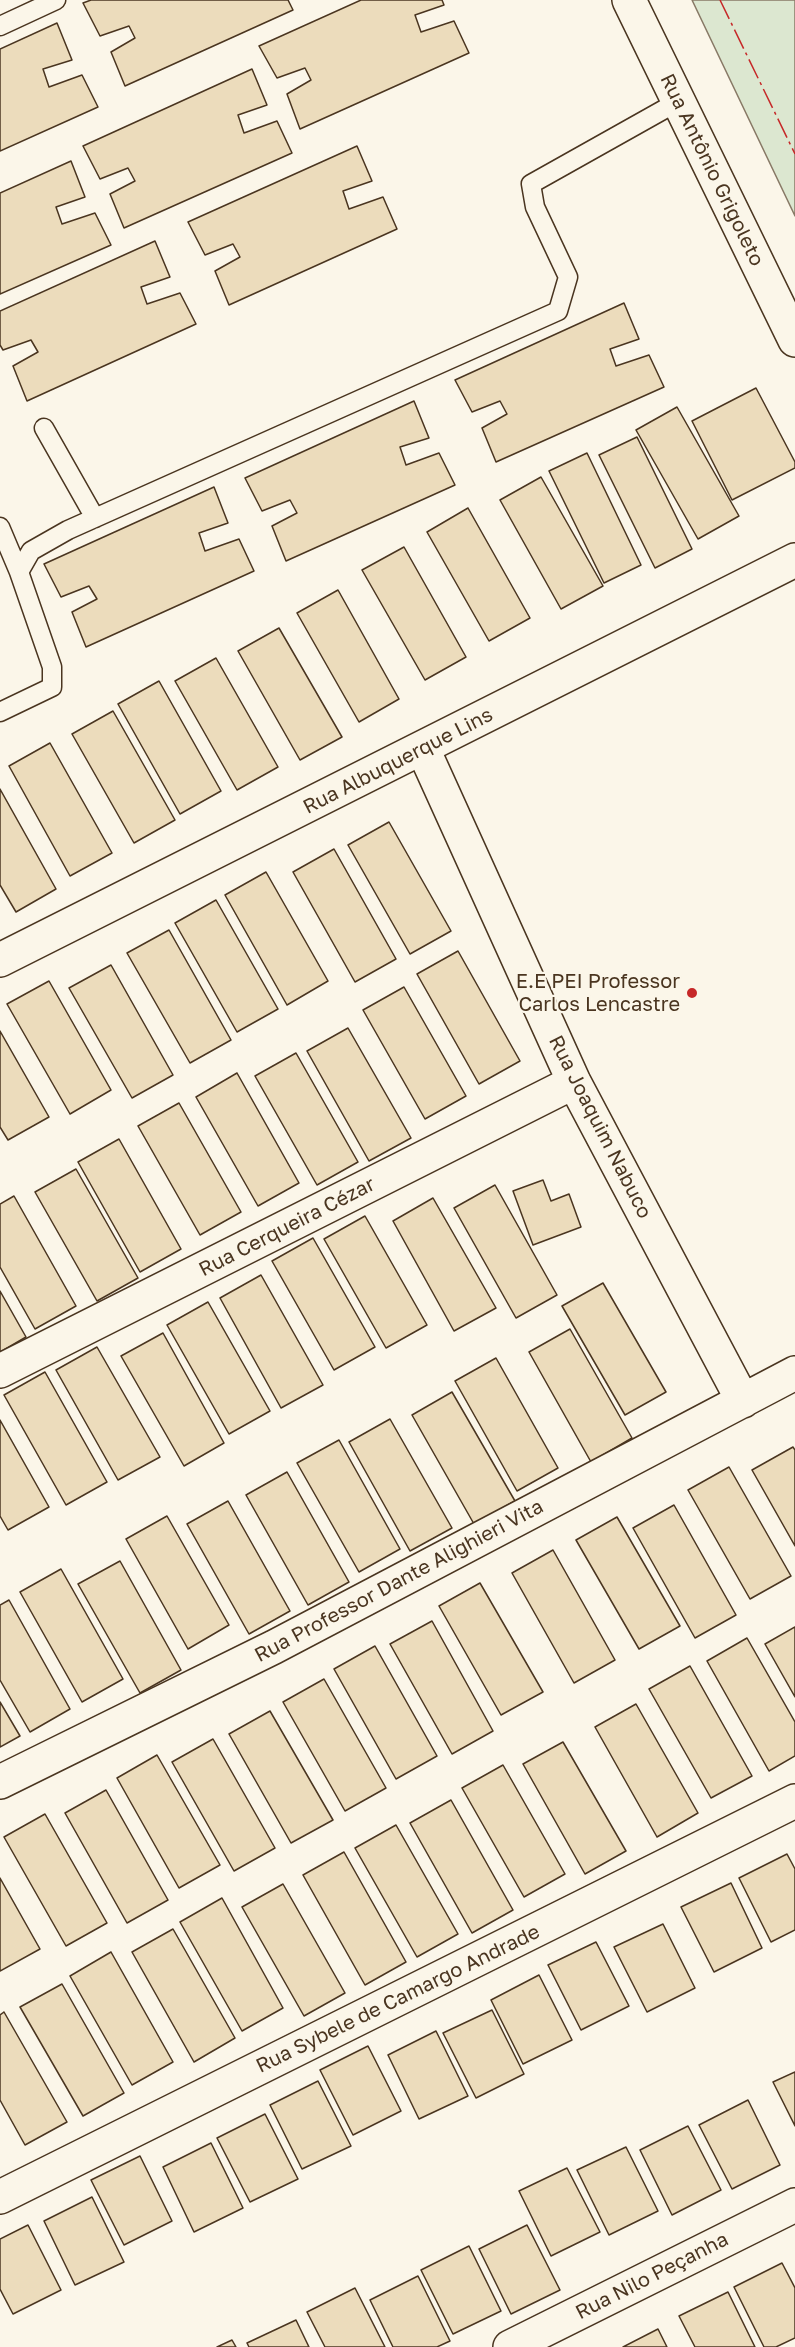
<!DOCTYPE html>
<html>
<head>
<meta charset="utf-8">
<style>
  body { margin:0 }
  canvas { display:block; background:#fbf6e9 }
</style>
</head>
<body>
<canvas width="795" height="2347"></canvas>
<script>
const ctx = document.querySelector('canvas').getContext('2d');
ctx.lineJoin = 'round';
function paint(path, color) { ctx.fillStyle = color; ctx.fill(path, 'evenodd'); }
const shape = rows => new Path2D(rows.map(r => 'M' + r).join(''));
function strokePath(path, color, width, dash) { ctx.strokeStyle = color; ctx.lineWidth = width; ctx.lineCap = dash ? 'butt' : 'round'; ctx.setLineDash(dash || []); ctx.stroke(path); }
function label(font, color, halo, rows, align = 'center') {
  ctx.font = font + ' "Golos Text",sans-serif'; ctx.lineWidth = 4.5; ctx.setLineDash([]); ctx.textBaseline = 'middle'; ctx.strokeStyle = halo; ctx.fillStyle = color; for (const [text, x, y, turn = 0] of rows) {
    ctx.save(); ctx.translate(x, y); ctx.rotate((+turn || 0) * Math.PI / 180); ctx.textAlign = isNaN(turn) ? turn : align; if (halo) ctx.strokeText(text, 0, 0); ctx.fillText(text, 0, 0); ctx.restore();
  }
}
const green = shape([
  [692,0,795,0,795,216,692,0]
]);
const building = shape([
  [91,0,288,0,293,10,125,86,111,52,135,38,129,26,100,36,83,3,91,0],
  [361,0,442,0,444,5,415,15,421,32,454,21,469,53,300,129,287,94,311,80,305,68,277,78,259,46,361,0],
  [57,23,72,60,43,69,49,87,82,75,98,107,0,151,0,49,57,23],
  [252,69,267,105,238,115,244,133,277,121,292,153,124,228,110,194,135,181,128,168,100,179,83,146,252,69],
  [357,146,372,181,343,191,349,209,383,197,397,229,229,305,215,271,240,257,233,244,205,255,188,222,357,146],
  [71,161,85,197,56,207,62,224,95,213,111,245,0,294,0,193,71,161],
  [155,241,170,277,141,287,147,304,180,293,196,324,27,401,13,366,38,352,31,340,3,350,0,345,0,311,155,241],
  [624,303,639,339,610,349,616,366,649,355,664,387,496,462,482,428,507,414,500,401,472,412,455,380,624,303],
  [756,388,795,462,795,468,732,500,692,421,756,388],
  [414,401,429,438,400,447,406,465,439,453,455,485,286,561,272,526,297,513,290,500,262,511,245,478,414,401],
  [677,407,739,516,698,539,636,430,677,407],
  [637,437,692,549,655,568,599,455,637,437],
  [587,453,641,565,604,583,549,471,587,453],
  [541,477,603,586,561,609,500,500,541,477],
  [214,487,228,523,199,533,205,551,239,539,254,571,86,647,72,612,97,599,89,586,61,597,44,564,214,487],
  [468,508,530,618,489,641,427,532,468,508],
  [404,547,466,657,425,680,362,570,404,547],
  [338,590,399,699,359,722,297,613,338,590],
  [279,628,342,737,300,760,238,651,279,628],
  [216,658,278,767,237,790,175,681,216,658],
  [159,681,221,791,180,814,118,704,159,681],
  [113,711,175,820,134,843,72,734,113,711],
  [50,743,112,853,70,876,9,766,50,743],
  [0,789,56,889,16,912,0,885,0,789],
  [389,822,451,931,410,954,348,845,389,822],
  [334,849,396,959,355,982,293,872,334,849],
  [266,872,328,981,287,1005,225,895,266,872],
  [216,900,278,1009,237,1032,175,923,216,900],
  [169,930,231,1040,190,1063,127,953,169,930],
  [458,951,520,1061,479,1084,417,974,458,951],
  [111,965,173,1075,132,1098,69,988,111,965],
  [49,981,111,1090,70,1114,7,1004,49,981],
  [404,987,466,1096,425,1119,363,1010,404,987],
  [348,1028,411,1138,369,1161,307,1051,348,1028],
  [0,1031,49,1117,8,1140,0,1127,0,1031],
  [296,1053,358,1162,317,1185,255,1076,296,1053],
  [237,1073,299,1183,258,1206,196,1097,237,1073],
  [179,1103,241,1212,200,1235,138,1126,179,1103],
  [119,1139,181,1249,140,1272,78,1162,119,1139],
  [76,1169,138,1278,97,1301,35,1192,76,1169],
  [543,1180,551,1201,569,1194,581,1227,533,1245,513,1191,543,1180],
  [495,1185,557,1295,516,1318,454,1208,495,1185],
  [14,1196,76,1306,35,1329,0,1267,0,1204,14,1196],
  [433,1198,496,1308,454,1331,393,1221,433,1198],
  [365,1216,427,1325,386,1348,324,1239,365,1216],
  [313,1238,375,1347,334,1370,272,1261,313,1238],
  [261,1275,323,1385,281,1408,220,1298,261,1275],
  [603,1283,666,1392,625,1415,562,1306,603,1283],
  [0,1291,26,1337,0,1352,0,1291],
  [208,1302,270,1411,229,1434,167,1325,208,1302],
  [570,1329,632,1438,591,1462,529,1352,570,1329],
  [163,1333,224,1443,184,1466,121,1356,163,1333],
  [97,1347,160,1457,118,1480,56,1370,97,1347],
  [496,1358,558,1468,517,1491,455,1381,496,1358],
  [45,1372,107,1482,66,1505,4,1395,45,1372],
  [452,1392,515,1501,474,1524,412,1415,452,1392],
  [390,1419,452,1528,410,1551,349,1442,390,1419],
  [0,1420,49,1507,8,1530,0,1516,0,1420],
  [339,1440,400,1549,359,1572,297,1463,339,1440],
  [793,1447,795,1450,795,1546,752,1470,793,1447],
  [729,1467,791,1576,750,1599,688,1490,729,1467],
  [287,1472,349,1582,308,1605,246,1495,287,1472],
  [228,1501,290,1611,249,1634,187,1524,228,1501],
  [674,1505,736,1615,695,1638,633,1528,674,1505],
  [167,1516,229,1625,188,1649,126,1539,167,1516],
  [617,1517,680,1626,639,1649,576,1540,617,1517],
  [553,1550,615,1660,574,1683,512,1573,553,1550],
  [120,1561,181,1670,140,1693,78,1584,120,1561],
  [61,1569,123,1679,82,1702,20,1592,61,1569],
  [480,1583,543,1692,501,1715,439,1606,480,1583],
  [9,1600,70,1709,30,1732,0,1680,0,1605,9,1600],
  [432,1621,493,1731,452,1754,390,1644,432,1621],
  [795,1627,795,1697,765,1644,795,1627],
  [747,1638,795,1722,795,1756,769,1771,707,1661,747,1638],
  [375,1646,437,1756,396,1779,334,1669,375,1646],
  [690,1666,752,1776,711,1798,649,1689,690,1666],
  [324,1679,386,1788,345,1811,283,1702,324,1679],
  [0,1702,20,1736,0,1747,0,1702],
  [636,1704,698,1813,657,1837,595,1727,636,1704],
  [270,1711,333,1820,291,1843,229,1734,270,1711],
  [213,1739,275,1848,234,1871,172,1762,213,1739],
  [563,1742,626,1851,585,1874,523,1764,563,1742],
  [157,1755,220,1865,179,1888,117,1778,157,1755],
  [503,1765,565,1874,524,1897,462,1788,503,1765],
  [106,1790,168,1900,127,1923,65,1813,106,1790],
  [451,1800,513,1910,472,1933,410,1823,451,1800],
  [45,1814,107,1923,66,1946,4,1837,45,1814],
  [396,1825,458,1934,417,1957,355,1848,396,1825],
  [344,1852,406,1962,365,1985,303,1875,344,1852],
  [787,1854,795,1869,795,1930,771,1942,739,1878,787,1854],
  [0,1878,40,1949,0,1971,0,1878],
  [731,1883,762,1948,714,1972,681,1907,731,1883],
  [283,1884,345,1993,304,2016,242,1907,283,1884],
  [222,1898,283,2008,242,2031,180,1922,222,1898],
  [663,1924,695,1988,647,2012,614,1947,663,1924],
  [173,1929,235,2038,194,2062,132,1952,173,1929],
  [596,1942,629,2006,581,2030,548,1965,596,1942],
  [111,1952,173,2062,132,2085,70,1976,111,1952],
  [539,1975,572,2040,523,2064,491,2000,539,1975],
  [62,1984,124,2093,83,2116,20,2007,62,1984],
  [492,2010,524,2074,476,2098,443,2033,492,2010],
  [4,2012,67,2122,25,2145,0,2100,0,2015,4,2012],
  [436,2031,468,2096,419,2119,388,2055,436,2031],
  [368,2046,401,2111,353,2135,320,2070,368,2046],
  [795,2072,795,2126,773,2082,795,2072],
  [318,2081,351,2146,302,2169,270,2105,318,2081],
  [748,2100,780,2165,732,2189,699,2125,748,2100],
  [265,2114,298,2179,250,2202,217,2138,265,2114],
  [688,2126,721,2190,672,2215,640,2150,688,2126],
  [211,2143,243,2208,194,2232,163,2167,211,2143],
  [626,2147,658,2211,609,2235,577,2170,626,2147],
  [140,2156,172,2221,124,2245,91,2180,140,2156],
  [567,2168,600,2232,551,2256,519,2191,567,2168],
  [92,2197,124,2262,75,2285,44,2221,92,2197],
  [28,2225,61,2290,13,2314,0,2289,0,2239,28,2225],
  [527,2225,560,2290,511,2314,479,2249,527,2225],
  [469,2246,501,2311,453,2334,421,2270,469,2246],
  [782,2263,795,2288,795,2338,776,2347,764,2347,734,2287,782,2263],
  [418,2276,450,2341,437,2347,393,2347,370,2300,418,2276],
  [355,2288,385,2347,325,2347,307,2312,355,2288],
  [728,2292,755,2347,695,2347,679,2316,728,2292],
  [296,2320,309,2347,249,2347,247,2343,296,2320],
  [658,2329,667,2347,623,2347,658,2329],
  [232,2340,236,2347,217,2347,232,2340]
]);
const service = shape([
  [0,26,56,0],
  [44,428,95,518],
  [0,527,19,572],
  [0,712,52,687,52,667,19,572,31,551,68,530,558,311,568,277,535,207,531,184,679,101]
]);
const minor = shape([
  [629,0,795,340],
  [423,749,574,1082,743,1401],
  [0,1371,574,1082],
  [0,1782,274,1647,795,1373],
  [0,2197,795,1801],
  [510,2347,795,2205]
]);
const tertiary = shape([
  [0,960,795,560]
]);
const power = shape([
  [720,0,795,154]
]);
const markers = [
  [692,993,6,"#c62828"]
];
const streetNames = [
  ["Rua Antônio Grigoleto",712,170,64],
  ["Rua Albuquerque Lins",398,761,-27],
  ["Rua Joaquim Nabuco",600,1127,63],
  ["Rua Cerqueira Cézar",287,1227,-27],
  ["Rua Professor Dante Alighieri Vita",399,1581,-28],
  ["Rua Sybele de Camargo Andrade",398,1999,-26],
  ["Rua Nilo Peçanha",652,2276,-27]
];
const poiNames = [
  ["E.E PEI Professor",680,982],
  ["Carlos Lencastre",680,1005]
];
paint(green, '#dce7d0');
strokePath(green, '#887966', 1.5);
paint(building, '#ecdcbc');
strokePath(building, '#4a3520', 1.5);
strokePath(service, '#4a3520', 21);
strokePath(minor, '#4a3520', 36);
strokePath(tertiary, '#4a3520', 36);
strokePath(service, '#fbf6e9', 18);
strokePath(minor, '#fbf6e9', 33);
strokePath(tertiary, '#fbf6e9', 33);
strokePath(power, '#c62828', 1.5, [21, 4.5, 3, 4.5]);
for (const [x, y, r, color] of markers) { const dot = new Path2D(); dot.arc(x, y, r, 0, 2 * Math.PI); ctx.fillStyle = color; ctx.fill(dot); strokePath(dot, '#fbf6e9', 2); }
label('20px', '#4a3520', '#fbf6e9', streetNames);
label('20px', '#4a3520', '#fbf6e9', poiNames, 'right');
</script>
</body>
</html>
